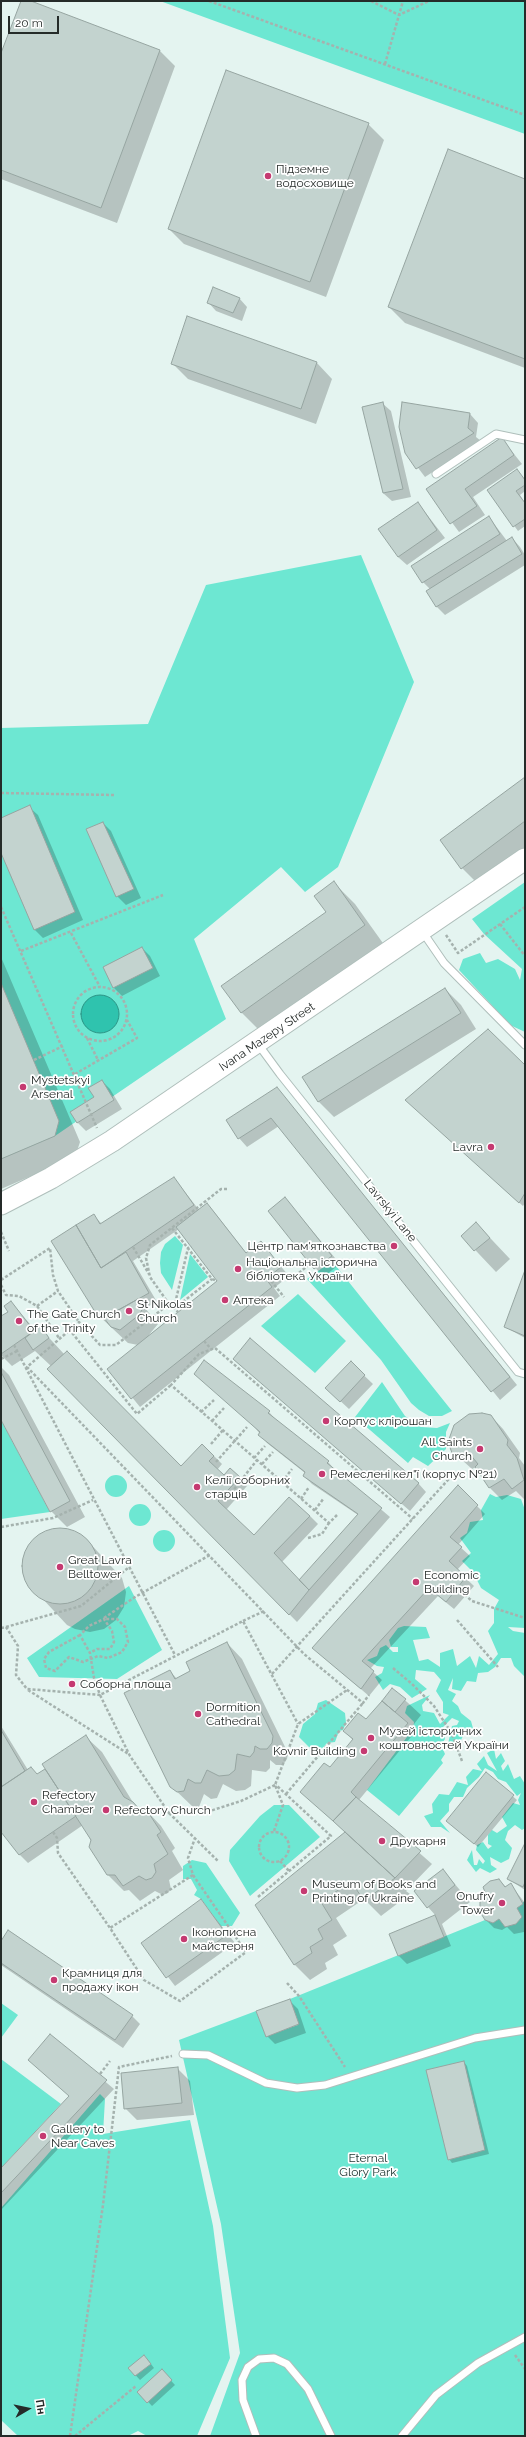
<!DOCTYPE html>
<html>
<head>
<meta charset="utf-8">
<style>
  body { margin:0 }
  #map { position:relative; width:526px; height:2437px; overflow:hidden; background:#e4f4f0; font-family:Raleway,sans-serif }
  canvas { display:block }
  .frame { position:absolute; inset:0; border:2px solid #252b29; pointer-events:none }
  .north { position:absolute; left:8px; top:2389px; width:40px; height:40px; -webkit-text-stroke:3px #fff; paint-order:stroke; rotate:81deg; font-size:11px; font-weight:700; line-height:16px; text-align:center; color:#252b29 }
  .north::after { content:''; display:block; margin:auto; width:14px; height:18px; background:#252b29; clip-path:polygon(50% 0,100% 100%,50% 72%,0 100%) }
  .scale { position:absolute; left:8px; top:16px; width:51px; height:18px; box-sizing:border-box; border:2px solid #252b29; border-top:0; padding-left:5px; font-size:12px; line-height:14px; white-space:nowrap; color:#252b29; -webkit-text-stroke:3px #fff; paint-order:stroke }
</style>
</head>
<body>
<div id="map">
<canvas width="526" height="2437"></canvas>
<div class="frame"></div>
<div class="north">Пн</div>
<div class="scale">20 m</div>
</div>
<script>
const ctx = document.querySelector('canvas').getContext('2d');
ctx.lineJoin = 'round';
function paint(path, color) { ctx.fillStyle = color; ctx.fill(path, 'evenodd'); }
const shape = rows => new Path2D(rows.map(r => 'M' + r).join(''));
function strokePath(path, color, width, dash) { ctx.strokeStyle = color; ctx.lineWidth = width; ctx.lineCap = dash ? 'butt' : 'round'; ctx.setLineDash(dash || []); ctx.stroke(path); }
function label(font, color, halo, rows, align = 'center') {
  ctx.font = font + ' Raleway,sans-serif'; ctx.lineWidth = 3.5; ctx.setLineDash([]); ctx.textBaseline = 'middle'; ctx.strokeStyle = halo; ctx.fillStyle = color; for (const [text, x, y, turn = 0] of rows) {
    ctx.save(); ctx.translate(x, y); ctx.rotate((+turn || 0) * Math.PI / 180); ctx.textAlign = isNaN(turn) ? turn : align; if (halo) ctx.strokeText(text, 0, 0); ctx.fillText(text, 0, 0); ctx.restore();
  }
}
const green = shape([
  [160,1,525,1,525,134],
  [361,555,414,682,338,867,305,892,281,867,194,939,226,1019,55,1136,1,1159,1,728,148,724,206,585],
  [525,882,525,1032,510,1025,459,970,463,959,480,953,486,963,498,959,515,969,520,980,522,969,484,934,472,919],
  [175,1236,183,1245,172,1290,161,1273,160,1263,161,1252,165,1244],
  [190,1254,208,1277,180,1300],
  [332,1261,452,1411,442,1416,429,1416,419,1410,411,1403,381,1360,307,1279],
  [298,1294,346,1341,315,1373,261,1326],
  [382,1382,405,1416,421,1427,437,1428,450,1423,446,1432,446,1449,428,1466,413,1457,408,1463,355,1417],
  [1,1420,50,1512,1,1519],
  '105 1486a11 11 0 1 1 22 0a11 11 0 1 1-22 0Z',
  [490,1494,496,1497,507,1495,521,1499,525,1510,525,1628,508,1627,513,1631,525,1633,525,1677,514,1666,511,1658,501,1658,495,1667,488,1672,478,1673,476,1682,467,1681,461,1691,452,1689,453,1678,448,1690,456,1694,452,1701,458,1706,461,1713,471,1721,474,1732,464,1734,460,1742,448,1744,452,1726,457,1725,459,1721,452,1718,442,1728,445,1739,441,1745,445,1754,441,1760,443,1763,399,1816,367,1790,413,1729,414,1722,405,1713,407,1706,430,1695,422,1705,423,1711,434,1713,440,1724,449,1715,443,1713,443,1702,436,1691,441,1680,434,1672,416,1670,415,1679,427,1689,412,1698,400,1687,390,1684,383,1690,375,1677,382,1673,384,1667,377,1666,367,1660,377,1656,380,1648,386,1645,393,1652,398,1652,398,1647,391,1647,389,1640,398,1628,404,1626,426,1627,430,1638,413,1640,419,1661,428,1659,440,1667,440,1653,453,1649,457,1666,470,1656,476,1668,479,1656,489,1665,498,1654,488,1631,494,1623,494,1609,499,1600,481,1588,473,1572,462,1561,471,1553,460,1538,467,1533,470,1522,483,1520,481,1510],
  '129 1515a11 11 0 1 1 22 0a11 11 0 1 1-22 0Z',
  '153 1541a11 11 0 1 1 22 0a11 11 0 1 1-22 0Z',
  [129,1586,162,1650,117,1679,39,1677,27,1658],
  [326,1700,345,1713,346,1723,343,1730,339,1731,335,1742,327,1743,320,1751,309,1747,299,1737,303,1724,315,1714,318,1703],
  [494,1749,496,1759,501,1753,505,1761,501,1766,503,1771,508,1764,514,1779,520,1776,525,1784,525,1828,522,1830,515,1825,508,1831,505,1840,512,1848,509,1859,501,1863,490,1857,491,1865,497,1869,490,1873,480,1868,476,1872,467,1860,472,1850,474,1865,477,1865,479,1859,483,1864,485,1861,476,1850,477,1845,483,1842,488,1849,492,1846,488,1844,488,1835,492,1830,497,1833,507,1826,502,1817,513,1803,520,1805,518,1800,521,1793,517,1796,506,1782,498,1779,493,1772,485,1768,479,1777,467,1788,463,1797,454,1797,449,1804,449,1811,440,1821,450,1833,441,1827,431,1827,424,1816,433,1813,432,1804,439,1794,449,1795,457,1782,468,1785,466,1777,473,1769,482,1771,477,1764,484,1756,488,1765,497,1771,487,1753],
  [274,1805,289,1805,320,1837,250,1896,229,1861,230,1850,260,1816],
  [192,1860,206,1863,240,1913,232,1926,221,1926,201,1899,194,1895,197,1890,191,1879,183,1879,183,1866],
  [525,1901,525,2436,210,2436,240,2353,221,2224,179,2040,256,2011,266,2036,298,2025,290,1999,485,1920,493,1923],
  [1,2003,18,2015,1,2038],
  [1,2059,61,2104,1,2168],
  [100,2094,105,2099,103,2134,190,2120,213,2226,230,2358,197,2436,147,2436,138,2431,128,2436,18,2436,1,2420,1,2208]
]);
const water = shape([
  '81 1014a19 19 0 1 1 38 0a19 19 0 1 1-38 0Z'
]);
const shadow = shape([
  [22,1,28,1,160,51,175,66,117,223,1,179,1,56],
  [368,124,384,140,326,297,184,244,169,229],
  [525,180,525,368,405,323,389,307],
  [239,298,247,307,242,321,216,311,208,302],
  [188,318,317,363,332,379,316,424,188,379,172,363],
  [382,403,391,411,411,497,392,501,383,493,363,407],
  [403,404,470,414,478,423,476,437,481,441,425,477,406,452],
  [502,439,522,464,473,497,485,515,459,532,428,490],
  [517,470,525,480,525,491,520,495,525,503,525,526,518,531,488,490],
  [418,503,445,538,407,565,398,557],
  [489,517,507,541,512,538,520,547,525,555,525,565,445,615,437,607,427,591,430,589,423,582],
  [525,778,525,858,483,889,462,868],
  [29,807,38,815,83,920,43,938,34,929,1,851,1,819],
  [103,823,111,831,141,898,126,905,117,896],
  [334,883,355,904,385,946,263,1034,242,1013,223,986,327,912],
  [142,948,150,956,160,976,122,996,114,988,104,968],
  [1,957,80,1142,75,1157,1,1189],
  [445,989,461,1005,476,1029,334,1117,318,1101],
  [525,1066,525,1203,523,1206,410,1104],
  [102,1081,110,1089,122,1109,86,1131,78,1123,95,1097],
  [277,1088,517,1385,500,1400,279,1126,247,1147,239,1138,228,1120],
  [174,1178,199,1210,207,1204,215,1213,247,1254,261,1243,289,1276,274,1288,280,1296,140,1407,109,1369,138,1345,128,1343,97,1314,94,1216,102,1224],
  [179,1229,219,1281,148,1336,158,1324,145,1308,157,1302,133,1261],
  [285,1198,340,1264,323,1277,269,1211],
  [476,1223,510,1259,496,1272,462,1236],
  [525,1273,525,1338,505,1327],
  [11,1302,36,1331,40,1328,64,1354,181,1467,214,1456,222,1464,217,1470,224,1476,239,1478,247,1486,226,1510,254,1537,310,1516,318,1524,282,1562,300,1581,358,1515,312,1484,304,1476,305,1473,267,1443,204,1362,269,1412,277,1421,328,1462,336,1471,390,1517,297,1622,48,1369,51,1366,35,1351,12,1366,1,1355,1,1317,10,1312],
  [234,1359,418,1483,426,1492,410,1511],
  [351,1363,373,1384,349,1409,335,1396],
  [1,1367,9,1375,85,1517,67,1527,51,1511,1,1418],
  [491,1416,503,1429,520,1453,519,1458,525,1466,525,1500,516,1491,502,1500,490,1488,476,1467,472,1469,453,1452,449,1441,455,1426],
  [458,1487,485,1514,458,1545,470,1556,457,1570,474,1586,454,1609,438,1596,370,1669,382,1680,369,1696,322,1656],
  [57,1529,73,1531,86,1539,122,1578,126,1592,124,1607,116,1620,104,1629,90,1632,75,1629,67,1625,27,1582,23,1565,28,1548,40,1535],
  [227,1643,242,1659,288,1753,287,1759,283,1765,276,1765,270,1760,270,1768,266,1772,252,1770,251,1786,245,1790,236,1791,223,1784,217,1798,211,1799,204,1794,199,1807,193,1807,171,1786,170,1671,177,1679,191,1672],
  [393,1689,421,1715,411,1728,415,1732,359,1800,432,1864,406,1891,410,1894,381,1916,364,1899,336,1918,347,1936,333,1945,338,1955,325,1963,327,1969,310,1980,294,1964,345,1832,310,1800,353,1740,344,1731,366,1720],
  [1,1726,28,1770,38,1775,45,1770,49,1774,86,1737,102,1752,134,1804,142,1812,146,1810,161,1826,175,1848,172,1851,183,1870,169,1880,171,1889,168,1893,163,1895,155,1891,140,1901,129,1890,124,1891,108,1875,83,1825,28,1863,20,1855,1,1830],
  [486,1773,517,1800,478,1847,451,1825],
  [525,1846,525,1890,508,1879],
  [443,1870,470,1902,442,1924,451,1946,407,1964,398,1955,390,1934,436,1916,428,1907],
  [499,1880,506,1887,511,1885,525,1903,524,1932,514,1934,507,1927,502,1930,494,1928,486,1920,488,1898],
  [201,1900,235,1943,175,1986,142,1943],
  [1,1943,132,2016,140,2024,123,2048,1,1965],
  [289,2000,298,2009,306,2033,275,2044,267,2036],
  [50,2035,114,2089,1,2210,1,2170,70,2096],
  [464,2062,467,2066,489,2154,452,2163,449,2159],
  [178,2069,190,2081,194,2115,137,2120,125,2108],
  [148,2360,154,2368,140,2380,129,2368],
  [162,2371,175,2385,152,2406,139,2392]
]);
const building = shape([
  [21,1,31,1,160,50,101,208,1,170,1,53,21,1],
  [226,70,369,123,310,282,168,229,226,70],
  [448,149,525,179,525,359,388,307,448,149],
  [213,287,240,298,233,313,207,303,213,287],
  [187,316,317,362,301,409,171,364,187,316],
  [383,402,403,489,383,493,362,407,383,402],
  [402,402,470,413,468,428,474,433,416,469,405,453,399,427,402,402],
  [502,437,514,455,465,489,477,506,450,524,426,489,502,437],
  [517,469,525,480,525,485,516,491,525,503,525,519,513,527,487,490,517,469],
  [418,502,437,530,398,557,378,529,418,502],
  [489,516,500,534,422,583,411,566,489,516],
  [512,537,522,554,436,607,426,591,512,537],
  [525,777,525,821,461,869,440,840,525,777],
  [30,805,75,912,34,930,1,853,1,818,30,805],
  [103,822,134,889,116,897,86,829,103,822],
  [334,881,365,925,241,1013,221,986,326,912,314,896,334,881],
  [142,947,153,968,113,988,103,967,142,947],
  [1,983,59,1121,55,1136,1,1159,1,983],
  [445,988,461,1013,318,1102,302,1077,445,988],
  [488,1029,525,1065,525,1193,519,1203,405,1100,488,1029],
  [102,1080,114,1100,77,1123,70,1112,94,1097,88,1088,102,1080],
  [277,1087,510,1377,491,1392,271,1118,238,1139,226,1120,277,1087],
  [174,1177,194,1205,101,1268,76,1225,94,1214,100,1224,174,1177],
  [285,1197,332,1256,314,1269,268,1211,285,1197],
  [207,1203,246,1253,261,1241,281,1267,266,1279,272,1287,131,1399,107,1369,217,1281,176,1227,207,1203],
  [476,1222,490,1238,474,1251,461,1236,476,1222],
  [76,1225,101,1268,126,1252,149,1293,104,1318,97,1315,51,1241,76,1225],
  [525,1270,525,1336,504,1327,525,1270],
  [138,1299,143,1308,139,1315,120,1330,111,1327,104,1318,138,1299],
  [11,1301,34,1331,1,1354,1,1316,8,1312,4,1306,11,1301],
  [41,1326,49,1338,33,1350,25,1338,41,1326],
  [250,1338,419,1483,401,1504,233,1359,250,1338],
  [67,1351,181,1466,202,1444,214,1456,209,1461,224,1475,230,1468,240,1477,218,1501,254,1535,289,1497,310,1516,274,1553,309,1590,289,1615,47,1369,67,1351],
  [204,1360,270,1411,268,1413,329,1461,327,1463,382,1508,309,1590,299,1580,358,1514,303,1476,305,1472,258,1435,260,1432,194,1374,204,1360],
  [351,1361,365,1375,340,1402,325,1388,351,1361],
  [1,1372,70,1501,50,1512,1,1420,1,1372],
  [482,1413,491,1415,508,1440,507,1445,517,1458,524,1480,512,1489,504,1479,489,1488,475,1467,478,1464,469,1453,459,1457,452,1453,448,1442,454,1425,469,1414,482,1413],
  [458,1485,478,1505,450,1537,462,1547,449,1561,466,1577,446,1602,429,1588,362,1661,374,1671,361,1689,312,1648,458,1485],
  '22 1566a38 38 0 1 1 76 0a38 38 0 1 1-76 0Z',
  [227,1642,273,1736,272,1743,267,1749,260,1749,255,1746,254,1752,250,1757,237,1754,235,1770,229,1775,219,1776,207,1770,201,1783,195,1783,188,1779,184,1791,177,1792,170,1787,124,1693,170,1670,175,1679,190,1671,186,1662,227,1642],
  [392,1688,406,1699,395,1712,382,1701,392,1688],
  [382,1701,408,1723,351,1792,356,1797,333,1821,300,1792,324,1763,330,1767,353,1739,343,1731,358,1713,366,1719,382,1701],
  [1,1730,25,1771,1,1787,1,1730],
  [86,1735,124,1797,133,1802,141,1811,146,1809,161,1832,157,1835,168,1854,154,1864,156,1872,152,1878,146,1880,139,1876,123,1886,115,1875,107,1875,89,1847,91,1840,42,1764,86,1735],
  [31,1767,37,1774,45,1769,76,1816,19,1855,1,1832,1,1787,31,1767],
  [486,1772,514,1795,474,1844,446,1821,486,1772],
  [356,1797,421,1851,395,1878,333,1821,356,1797],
  [345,1832,395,1878,364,1901,351,1881,321,1902,332,1920,318,1929,323,1939,310,1947,312,1953,294,1965,255,1905,345,1832],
  [525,1843,525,1882,523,1887,507,1879,525,1843],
  [443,1869,455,1885,427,1908,414,1891,443,1869],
  [499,1879,505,1887,511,1883,523,1904,517,1908,522,1917,516,1924,505,1927,499,1919,493,1923,485,1920,480,1912,480,1902,487,1897,483,1887,490,1881,499,1879],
  [201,1899,227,1935,166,1978,141,1943,201,1899],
  [435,1915,444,1937,398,1956,389,1934,435,1915],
  [8,1930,133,2015,115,2040,1,1963,1,1941,8,1930],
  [290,1999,299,2024,266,2037,256,2011,290,1999],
  [50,2034,107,2080,1,2193,1,2168,69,2096,28,2060,50,2034],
  [464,2061,485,2150,448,2160,426,2070,464,2061],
  [178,2067,182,2103,124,2109,121,2073,178,2067],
  [144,2355,151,2364,135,2376,128,2368,144,2355],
  [162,2369,172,2380,147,2403,137,2392,162,2369]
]);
const path = shape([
  [209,1,525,115],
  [371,1,399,15,429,1],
  [385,64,403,1],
  [1,793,115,795],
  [1,907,97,1128],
  [500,924,525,956],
  [71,933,100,987],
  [446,935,458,953,525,907],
  [21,951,163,895],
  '73 1014a27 27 0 1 1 54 0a27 27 0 1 1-54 0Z',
  [87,1038,98,1060],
  [34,1060,63,1046],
  [75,1074,137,1038,127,1020],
  [227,1189,221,1189,150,1245,146,1258,150,1277,169,1304,116,1345,100,1345,79,1322,27,1367,304,1654,363,1703,369,1695],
  [172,1228,212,1279,217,1281],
  [1,1232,9,1251],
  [133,1247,149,1274],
  [295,1276,310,1264],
  [268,1277,284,1297],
  [1,1280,50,1248,53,1275,58,1291,79,1322],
  [1,1285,6,1295,19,1296,37,1306,59,1338],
  [169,1304,178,1312],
  [37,1306,58,1291],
  [174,1308,188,1248,191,1246],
  [175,1308,212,1279],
  [69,1329,137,1414,171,1385],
  [204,1341,212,1350],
  [14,1345,175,1655],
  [1,1359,17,1351],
  [201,1412,214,1400],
  [212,1421,224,1408],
  [211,1444,223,1430],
  [254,1458,265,1446],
  [216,1462,247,1427],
  [262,1464,273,1452],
  [282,1482,292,1469],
  [228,1497,257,1460],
  [301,1499,309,1487],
  [315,1510,324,1498],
  [337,1515,329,1523,171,1385,199,1354,215,1348,413,1519],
  [1,1527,53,1518,93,1500],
  [308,1538,322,1534,329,1523],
  [457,1588,472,1601,525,1618],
  [104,1618,135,1597,210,1555],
  [457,1620,498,1667],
  [243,1621,264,1611],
  [6,1627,81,1606,128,1568],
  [1,1628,6,1627,18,1646,16,1675,27,1689,100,1695,94,1678,90,1653,80,1635,89,1626,104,1619,112,1631,114,1642,110,1649,97,1649,90,1653],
  [80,1635,49,1652,44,1659,46,1668,55,1671,69,1657,83,1662,98,1656,108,1658,122,1652,128,1642,125,1627,117,1619,104,1619],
  [393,1668,412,1684,434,1706,452,1734,462,1761],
  [272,1674,456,1471],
  [28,1690,130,1755],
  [275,1785,241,1801,210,1811,169,1813,130,1756,100,1695,243,1621,298,1724],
  [286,1794,363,1703],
  [169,1813,219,1862],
  [274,1831,283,1805,275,1785,298,1724,347,1690],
  '259 1847a15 15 0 1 1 30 0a15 15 0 1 1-30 0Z',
  [53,1832,57,1838,58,1853,110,1928],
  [280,1861,289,1871],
  [193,1875,110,1928,144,1980,180,2001,246,1952,193,1875,188,1858,195,1838],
  [258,1897,331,1836,276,1785],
  [287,1983,299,1996,345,2067],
  [100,2074,110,2061],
  [515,2355,525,2369],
  [70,2436,103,2205,119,2067,172,2056],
  [75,2436,136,2386]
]);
const service = shape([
  [436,474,496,434,525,440],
  [422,931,444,963,525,1045],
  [258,1044,280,1074,518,1372,525,1374],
  [183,2054,208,2055,266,2083,297,2088,325,2085,475,2038,525,2030],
  [256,2436,243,2400,242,2380,248,2367,259,2359,274,2358,287,2364,308,2389,331,2436],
  [402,2436,436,2395,478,2363,525,2337]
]);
const secondary = shape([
  [1,1204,51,1178,112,1141,525,859]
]);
const markers = [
  [268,176,4,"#c53a71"],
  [23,1087,4,"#c53a71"],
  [491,1147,4,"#c53a71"],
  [394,1246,4,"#c53a71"],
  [238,1269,4,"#c53a71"],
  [225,1300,4,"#c53a71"],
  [129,1311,4,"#c53a71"],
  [19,1321,4,"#c53a71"],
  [326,1421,4,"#c53a71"],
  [480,1449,4,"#c53a71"],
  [322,1474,4,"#c53a71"],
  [197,1487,4,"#c53a71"],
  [60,1567,4,"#c53a71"],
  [416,1582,4,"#c53a71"],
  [72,1684,4,"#c53a71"],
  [198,1714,4,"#c53a71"],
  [371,1738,4,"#c53a71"],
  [364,1751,4,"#c53a71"],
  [34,1802,4,"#c53a71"],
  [106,1810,4,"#c53a71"],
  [382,1841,4,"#c53a71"],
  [304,1891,4,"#c53a71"],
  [502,1903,4,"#c53a71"],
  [184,1939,4,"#c53a71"],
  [54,1980,4,"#c53a71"],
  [43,2136,4,"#c53a71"]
];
const poiNames = [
  ["Підземне",276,169],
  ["водосховище",276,183],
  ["Mystetskyi",31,1080],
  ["Arsenal",31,1094],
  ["Lavra",483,1147,"right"],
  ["Центр пам'яткознавства",386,1246,"right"],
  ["Національна історична",246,1262],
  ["бібліотека України",246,1276],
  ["Аптека",233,1300],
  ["St Nikolas",137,1304],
  ["Church",137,1318],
  ["The Gate Church",27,1314],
  ["of the Trinity",27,1328],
  ["Корпус клірошан",334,1421],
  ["All Saints",472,1442,"right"],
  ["Church",472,1456,"right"],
  ["Ремеслені кел\"ї (корпус №21)",330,1474],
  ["Келії соборних",205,1480],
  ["старців",205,1494],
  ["Great Lavra",68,1560],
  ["Belltower",68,1574],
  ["Economic",424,1575],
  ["Building",424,1589],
  ["Соборна площа",80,1684],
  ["Dormition",206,1707],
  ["Cathedral",206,1721],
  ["Музей історичних",379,1731],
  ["коштовностей України",379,1745],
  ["Kovnir Building",356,1751,"right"],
  ["Refectory",42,1795],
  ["Chamber",42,1809],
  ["Refectory Church",114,1810],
  ["Друкарня",390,1841],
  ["Museum of Books and",312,1884],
  ["Printing of Ukraine",312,1898],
  ["Onufry",494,1896,"right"],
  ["Tower",494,1910,"right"],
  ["Iконописна",192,1932],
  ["майстерня",192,1946],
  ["Крамниця для",62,1973],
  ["продажу ікон",62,1987],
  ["Gallery to",51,2129],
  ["Near Caves",51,2143]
];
const streetNames = [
  ["Ivana Mazepy Street",267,1037,-34],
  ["Lavrskyi Lane",390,1211,51]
];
const parkNames = [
  ["Eternal",368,2158],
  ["Glory Park",368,2172]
];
paint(green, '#6de7d2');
paint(water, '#2fc3ae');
strokePath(water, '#2c9586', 1);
paint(shadow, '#0003');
paint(building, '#c3d3cf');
strokePath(building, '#96a5a1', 1);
strokePath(service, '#afbfbb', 9);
strokePath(secondary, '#afbfbb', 23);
strokePath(path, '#a5b2ae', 2.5, [3, 2]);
strokePath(service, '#fff', 7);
strokePath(secondary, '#fff', 21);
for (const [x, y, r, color] of markers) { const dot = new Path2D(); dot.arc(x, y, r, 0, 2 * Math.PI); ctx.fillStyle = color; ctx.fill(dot); strokePath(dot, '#fff', 1.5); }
label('12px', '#252b29', '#fff', poiNames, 'left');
label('12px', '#252b29', '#fff', streetNames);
label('12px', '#1b322e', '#fff', parkNames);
</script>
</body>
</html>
